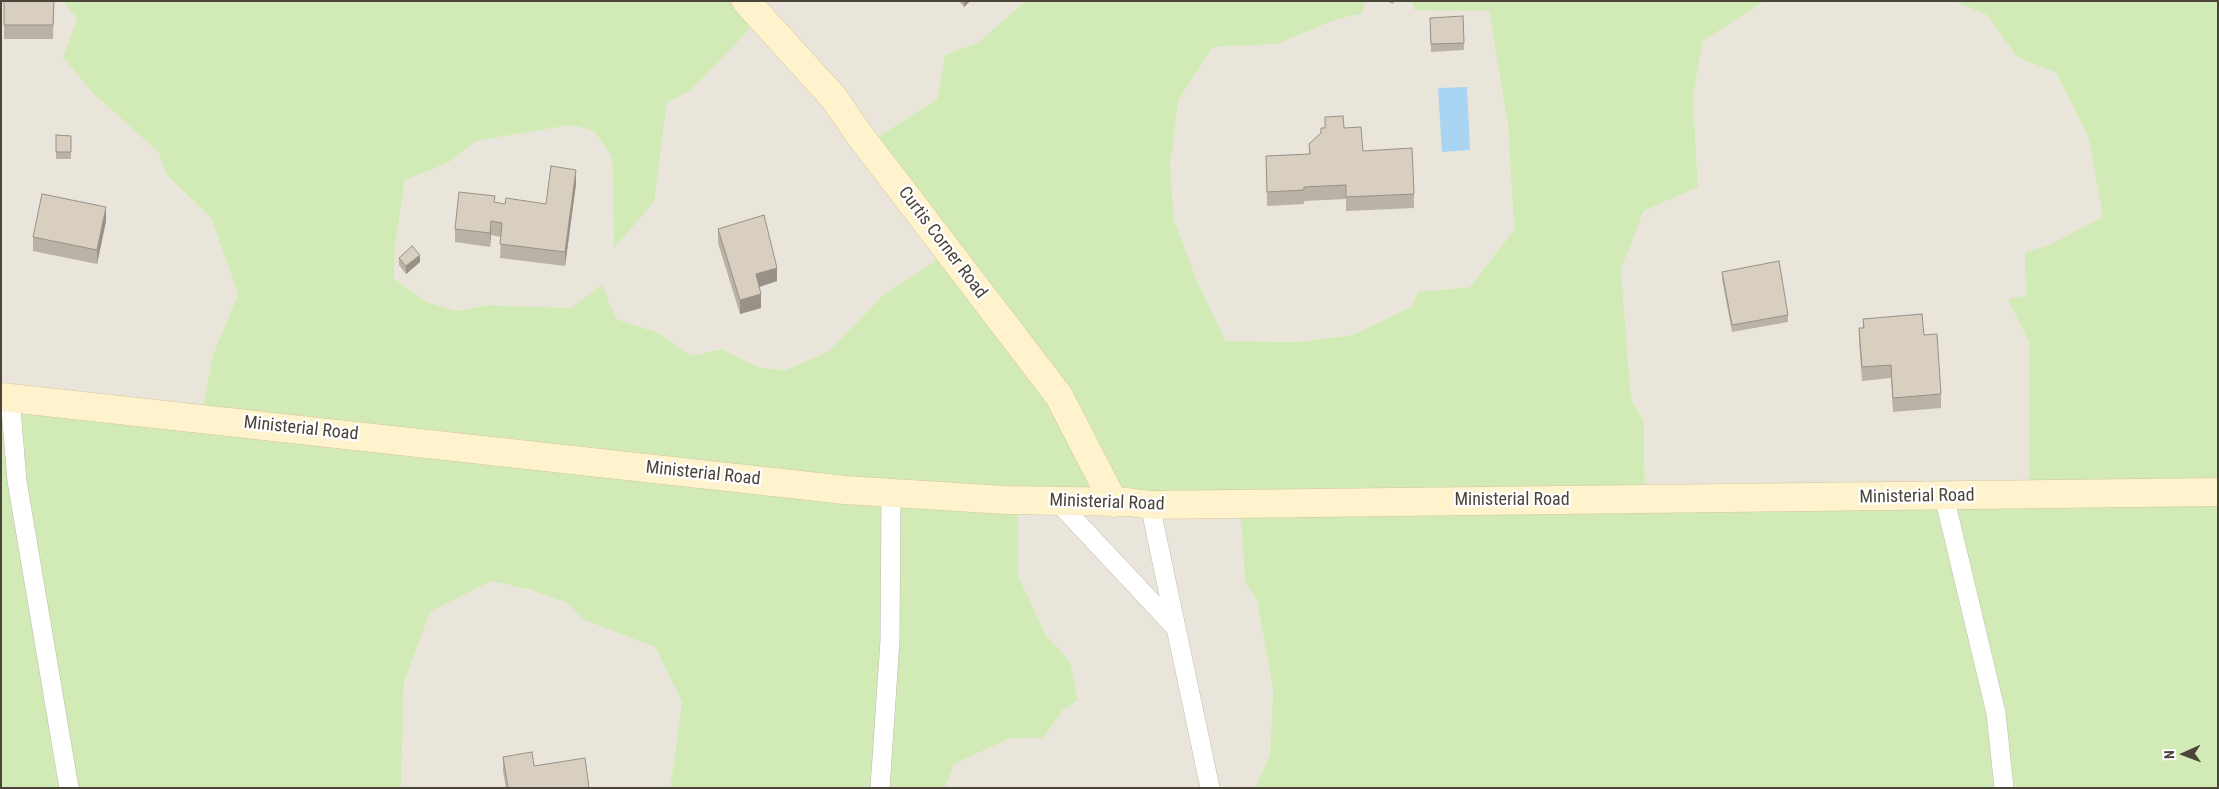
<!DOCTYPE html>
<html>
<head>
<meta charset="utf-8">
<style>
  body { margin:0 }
  #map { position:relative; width:2219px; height:789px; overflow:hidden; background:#f6f3ec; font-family:"Roboto Condensed",sans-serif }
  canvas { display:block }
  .frame { position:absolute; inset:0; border:2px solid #4b4439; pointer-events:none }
  .north { position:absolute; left:2159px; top:729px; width:50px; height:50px; -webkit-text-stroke:4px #fff; paint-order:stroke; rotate:268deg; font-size:14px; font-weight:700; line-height:20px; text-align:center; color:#4b4439 }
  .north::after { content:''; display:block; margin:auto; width:18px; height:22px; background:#4b4439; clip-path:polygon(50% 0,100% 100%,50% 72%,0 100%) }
</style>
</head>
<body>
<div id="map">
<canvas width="2219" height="789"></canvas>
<div class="frame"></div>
<div class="north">N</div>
</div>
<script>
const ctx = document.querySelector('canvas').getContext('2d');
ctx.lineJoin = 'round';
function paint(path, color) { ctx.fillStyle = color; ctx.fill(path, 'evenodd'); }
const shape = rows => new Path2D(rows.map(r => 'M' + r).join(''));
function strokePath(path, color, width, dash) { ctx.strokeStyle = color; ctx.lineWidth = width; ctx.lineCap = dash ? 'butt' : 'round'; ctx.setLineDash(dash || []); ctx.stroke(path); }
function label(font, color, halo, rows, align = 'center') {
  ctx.font = font + ' "Roboto Condensed",sans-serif'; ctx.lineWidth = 4.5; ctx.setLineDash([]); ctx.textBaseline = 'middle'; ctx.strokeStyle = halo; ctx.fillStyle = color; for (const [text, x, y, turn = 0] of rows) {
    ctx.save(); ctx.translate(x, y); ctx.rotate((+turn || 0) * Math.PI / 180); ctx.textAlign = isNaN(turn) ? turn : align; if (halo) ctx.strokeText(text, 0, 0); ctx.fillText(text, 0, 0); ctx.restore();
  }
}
const residential = shape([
  [1,1,63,1,77,19,94,94,158,152,167,175,211,218,238,294,212,357,202,414,1,397],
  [741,1,1025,1,979,42,945,55,937,99,864,146,935,253,935,261,883,295,829,351,786,370,761,368,722,349,691,356,659,333,616,319,571,308,487,305,457,311,427,302,394,279,395,247,405,180,448,163,476,141,572,125,594,131,612,157,614,247,654,202,667,103,690,91,749,30,755,17],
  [1365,1,1412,1,1414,10,1489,10,1508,126,1514,230,1470,287,1418,292,1411,307,1352,335,1297,342,1226,341,1197,281,1174,220,1170,160,1172,155,1178,101,1213,47,1277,44,1335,20,1363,13],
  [1765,1,1953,1,1987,15,2017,57,2056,73,2089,139,2104,217,2047,247,2026,252,2026,297,2009,299,2029,342,2029,495,1645,494,1644,422,1631,399,1621,269,1644,211,1698,187,1693,97,1703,41],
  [1018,502,1240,505,1245,582,1257,601,1273,690,1270,754,1255,788,945,788,954,764,1011,738,1043,738,1063,710,1078,700,1070,661,1046,636,1018,575],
  [491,581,531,590,567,603,584,620,655,647,682,702,670,788,401,788,404,682,430,612]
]);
const green = shape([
  [63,1,741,1,755,17,749,30,690,91,667,103,654,202,614,248,612,157,594,131,572,125,476,141,448,163,405,180,395,247,394,279,427,302,457,311,487,305,571,308,602,285,616,319,659,333,691,356,722,349,761,368,786,370,829,351,883,295,935,261,935,253,864,146,937,99,945,55,979,42,1025,1,1365,1,1363,13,1335,20,1277,44,1213,47,1178,101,1172,155,1170,160,1174,220,1197,281,1226,341,1297,342,1352,335,1411,307,1418,292,1470,287,1514,230,1508,126,1489,11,1414,10,1412,1,1765,1,1703,41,1693,97,1698,187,1644,211,1621,269,1631,399,1644,422,1645,494,2029,495,2029,342,2008,299,2026,296,2025,252,2047,246,2103,217,2089,139,2056,73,2017,57,1987,15,1953,1,2218,1,2218,788,1255,788,1270,754,1273,690,1257,601,1245,582,1240,505,1018,503,1018,575,1046,636,1070,661,1078,700,1063,710,1043,738,1011,738,954,764,945,788,670,788,682,702,655,647,584,620,567,603,531,590,491,581,430,612,404,682,401,788,1,788,1,397,202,414,212,357,238,294,211,218,167,175,158,152,94,94,63,57,77,19]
]);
const water = shape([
  [1467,87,1470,150,1442,152,1438,88]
]);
const lane = shape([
  [10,397,17,481,69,788],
  [1944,496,1996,713,2004,788],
  [1057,501,1175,627],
  [1150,505,1210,788],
  [880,788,890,641,891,493]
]);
const secondary = shape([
  [746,1,833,97,861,137,1059,396,1114,503],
  [1,397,845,490,1005,500,1128,502,1150,505,2218,492]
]);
const wall = shape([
  [4,1,54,1,53,39,4,39],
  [959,1,970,1,964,7],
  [1386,1,1395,1,1393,4],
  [1463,16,1464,50,1431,52,1430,18],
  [1325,117,1344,128,1363,151,1414,194,1414,208,1346,211,1346,199,1304,201,1304,204,1267,206,1266,156,1309,154,1309,144,1321,133,1325,128],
  [56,135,71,136,71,159,56,159],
  [576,184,565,266,500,258,501,237,491,235,490,247,455,242,455,229,495,203,505,204,546,204],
  [106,221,97,264,33,251,33,237],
  [718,229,777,281,759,287,761,308,740,314,718,243],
  [399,258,420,262,406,274,399,265],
  [1722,272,1788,315,1788,322,1732,332,1722,279],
  [1863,319,1924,335,1941,394,1941,408,1893,412,1891,378,1862,381,1859,342,1859,328,1863,328],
  [503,757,534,766,589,788,506,788,503,771]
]);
const shadedWall = shape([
  [964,1,970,1,964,7],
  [576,170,576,184,565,266,565,252],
  [106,207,106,221,97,264,97,250],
  [491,221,491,235,490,247,490,233],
  [420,255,420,262,406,274,406,266],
  [777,268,777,281,756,288,756,274],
  [761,294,761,308,740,314,740,300]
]);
const building = shape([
  [4,1,54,1,53,25,4,25,4,1],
  [1463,16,1464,43,1431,44,1430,18,1463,16],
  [1343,116,1344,128,1361,127,1363,151,1412,148,1414,194,1346,197,1346,185,1304,187,1304,190,1267,192,1266,156,1310,154,1309,144,1321,133,1321,128,1325,128,1325,117,1343,116],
  [56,135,71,136,71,152,56,152,56,135],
  [551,166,576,170,565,252,500,244,502,223,491,221,490,233,455,229,459,192,495,196,494,202,505,204,506,198,546,204,551,166],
  [42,194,106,207,97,250,33,237,42,194],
  [764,215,777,268,756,274,761,294,740,300,718,229,764,215],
  [412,246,420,255,406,266,399,258,412,246],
  [1779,261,1788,315,1732,325,1722,272,1779,261],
  [1922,314,1924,335,1937,334,1941,394,1893,398,1891,365,1862,367,1859,328,1864,328,1863,319,1922,314],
  [532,752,534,766,585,758,589,788,508,788,503,757,532,752]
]);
const streetNames = [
  ["Curtis Corner Road",942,243,53],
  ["Ministerial Road",301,429,6],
  ["Ministerial Road",703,474,6],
  ["Ministerial Road",1917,497,-1],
  ["Ministerial Road",1512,500],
  ["Ministerial Road",1107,503,2]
];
paint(residential, '#eae5da');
paint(green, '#d2eab5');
paint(water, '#a9d4f2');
strokePath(lane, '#c2bbae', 20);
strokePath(secondary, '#d6c79b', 29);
strokePath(lane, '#fff', 19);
strokePath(secondary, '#fff3cd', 28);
paint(wall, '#bab2a6');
paint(shadedWall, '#979187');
paint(building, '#d8cfc1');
strokePath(building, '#979187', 1);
label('18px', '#4b4439', '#fff', streetNames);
</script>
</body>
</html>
